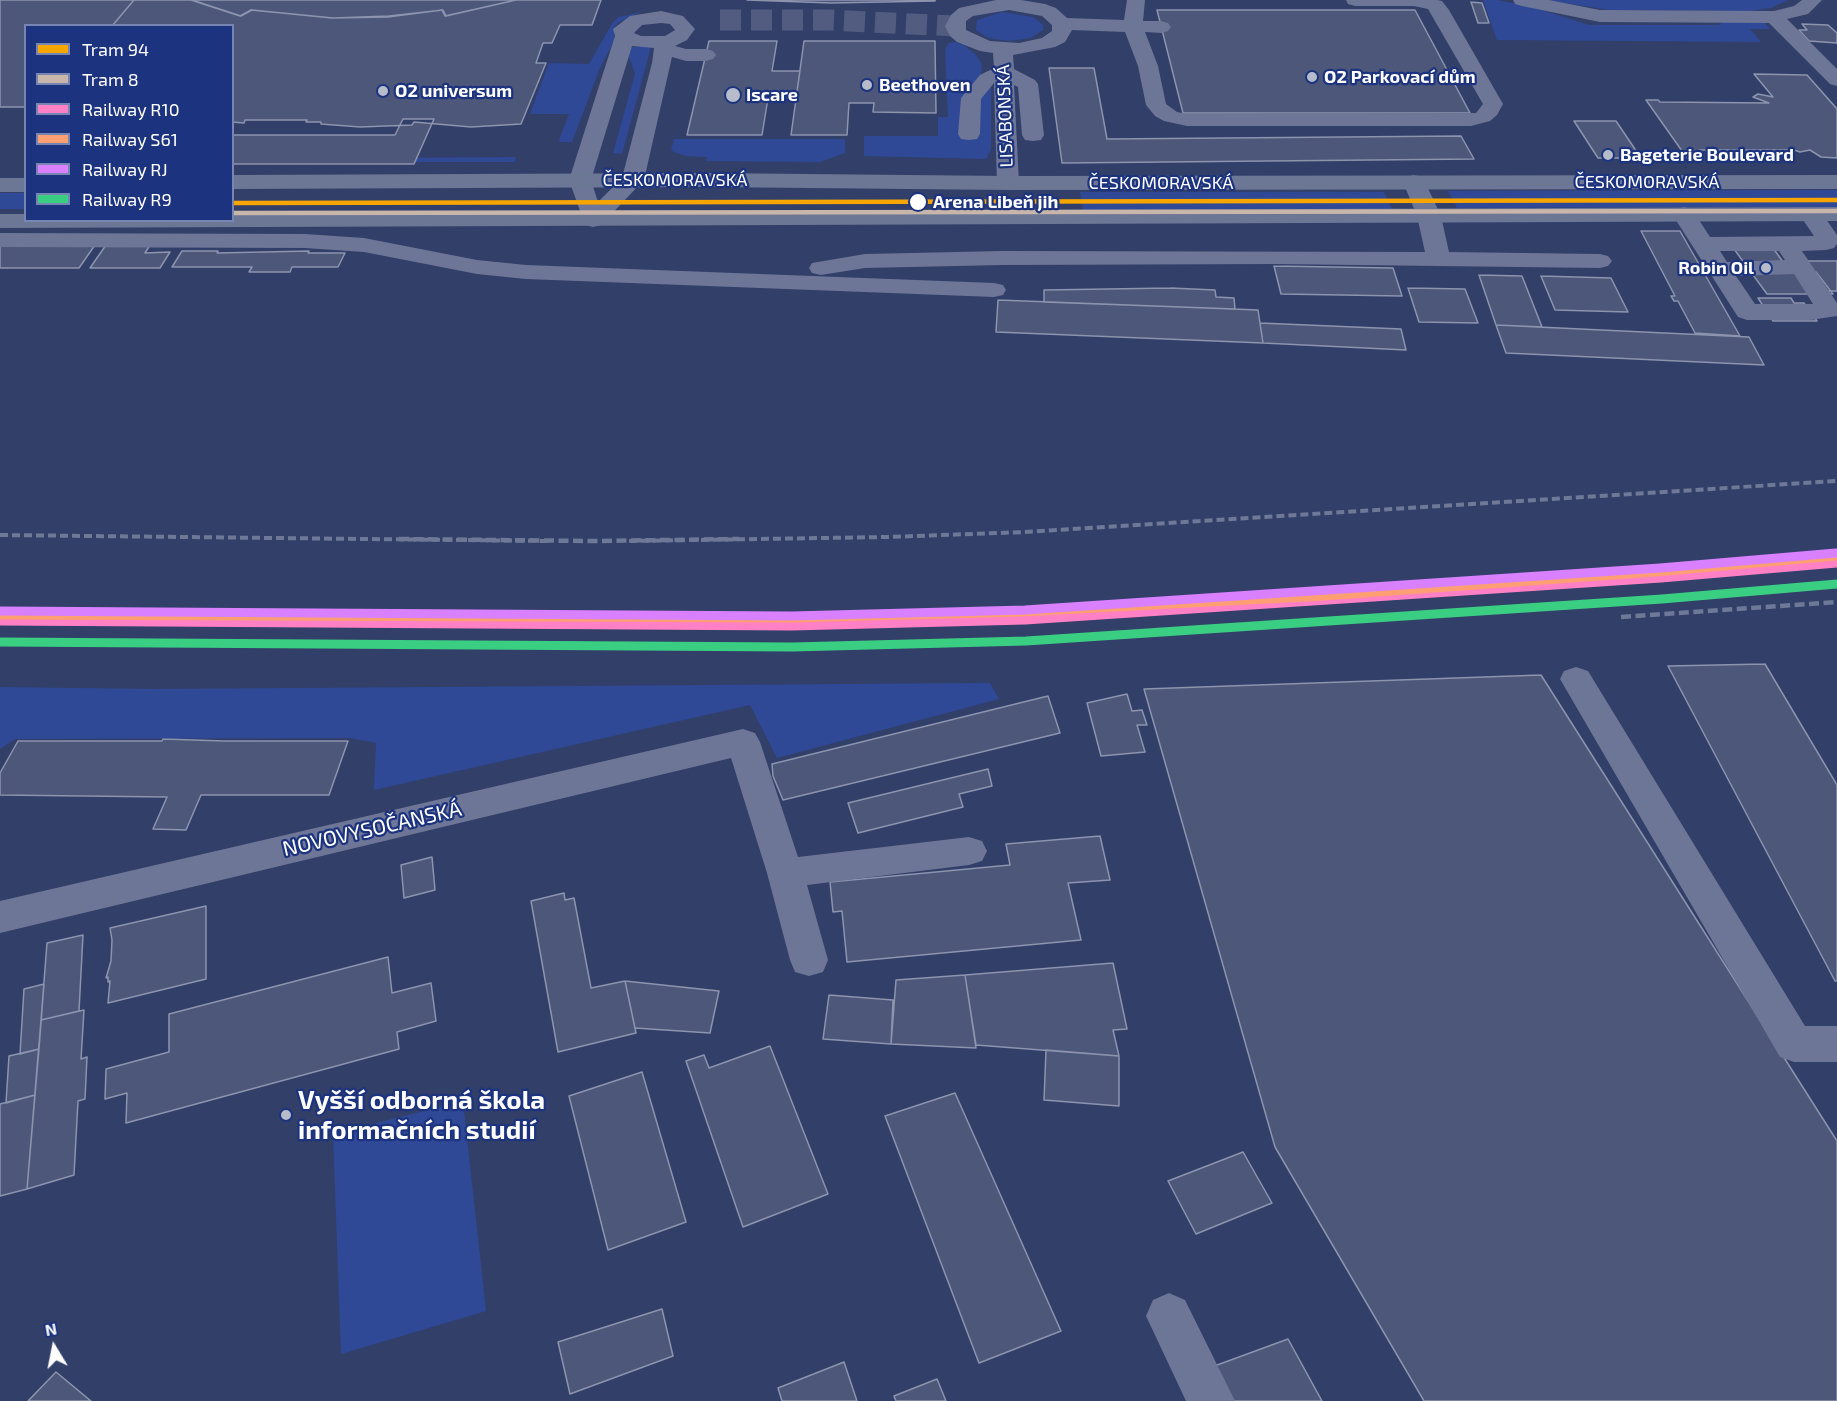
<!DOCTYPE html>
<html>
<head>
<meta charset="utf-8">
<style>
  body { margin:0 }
  #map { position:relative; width:1837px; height:1401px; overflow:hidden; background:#323f69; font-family:"Exo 2",sans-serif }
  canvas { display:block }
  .legend { position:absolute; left:24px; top:24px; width:210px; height:198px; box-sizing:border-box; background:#1c337f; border:2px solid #7785b2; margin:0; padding:8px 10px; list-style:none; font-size:18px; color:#fff }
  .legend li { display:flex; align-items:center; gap:12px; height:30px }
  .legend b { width:30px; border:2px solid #7785b2 }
  .north { position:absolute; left:24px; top:1317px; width:60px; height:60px; -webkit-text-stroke:4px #1c337f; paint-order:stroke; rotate:350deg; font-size:16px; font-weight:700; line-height:24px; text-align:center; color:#fff }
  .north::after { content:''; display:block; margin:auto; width:21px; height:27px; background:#fff; clip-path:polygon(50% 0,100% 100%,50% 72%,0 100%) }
</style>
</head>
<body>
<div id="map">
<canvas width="1837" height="1401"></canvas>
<ul class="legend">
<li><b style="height:8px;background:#f7a600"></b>Tram 94</li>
<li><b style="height:8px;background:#c9b6ab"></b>Tram 8</li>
<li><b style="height:8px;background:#ff80c5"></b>Railway R10</li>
<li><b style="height:8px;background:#fd9f72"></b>Railway S61</li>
<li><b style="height:8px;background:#d880ff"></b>Railway RJ</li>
<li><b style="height:8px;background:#3ace82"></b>Railway R9</li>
</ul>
<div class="north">N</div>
</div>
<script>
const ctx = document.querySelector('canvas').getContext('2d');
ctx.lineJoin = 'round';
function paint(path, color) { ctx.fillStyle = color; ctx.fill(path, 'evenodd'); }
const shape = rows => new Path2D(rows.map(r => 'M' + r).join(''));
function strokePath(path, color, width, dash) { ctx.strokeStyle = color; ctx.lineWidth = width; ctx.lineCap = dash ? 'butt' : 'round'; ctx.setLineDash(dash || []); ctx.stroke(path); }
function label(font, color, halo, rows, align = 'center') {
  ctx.font = font + ' "Exo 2",sans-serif'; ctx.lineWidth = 4.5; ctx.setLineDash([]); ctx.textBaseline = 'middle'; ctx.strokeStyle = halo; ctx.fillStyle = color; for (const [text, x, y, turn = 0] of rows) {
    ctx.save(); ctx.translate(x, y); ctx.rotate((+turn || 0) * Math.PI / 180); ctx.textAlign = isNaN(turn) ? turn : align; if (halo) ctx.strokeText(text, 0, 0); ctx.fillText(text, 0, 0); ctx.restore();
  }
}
const green = shape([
  [1483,0,1497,0,1532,7,1589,25,1718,25,1726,21,1765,23,1770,29,1750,29,1761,42,1497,40],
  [1546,0,1788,0,1771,8,1750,11,1609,10],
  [642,12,619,22,614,28,614,41,600,68,572,142,560,142,559,140,569,114,530,114,549,63,589,64,613,22,619,17],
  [1002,12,1033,17,1043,25,1043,30,1031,38,1009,41,988,38,976,30,977,20],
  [955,42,964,45,975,54,982,64,981,76,991,86,991,150,986,159,864,156,864,136,938,136,938,117,948,117,945,49,949,43],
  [632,47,651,47,622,154,613,153,635,74,627,50],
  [674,139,845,139,845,153,820,162,706,161,707,157,686,156,676,153,671,150],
  [516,157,515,162,385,162,388,158],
  [1837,190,1837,207,1457,208,1448,191],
  [1080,192,1384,192,1392,209,1083,210],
  [0,193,25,193,25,209,0,209],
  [990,683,999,699,777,758,750,705,374,790,376,743,350,738,15,739,0,749,0,687,155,689],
  [463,1101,486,1311,341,1354,333,1134]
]);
const building = shape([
  [0,0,134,0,112,26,26,26,26,107,0,107,0,0],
  [134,0,191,0,240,16,251,10,332,18,388,17,442,10,445,16,516,0,601,0,592,25,560,25,552,43,543,43,536,63,546,63,521,124,471,127,414,122,412,125,360,127,321,124,321,122,306,122,307,120,245,120,244,123,232,122,232,26,112,26,134,0],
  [192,0,516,0,446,16,443,10,389,16,333,18,252,10,241,16,192,0],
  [747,0,935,0,935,1,831,3,747,0],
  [1471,2,1482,3,1489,23,1478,23,1471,2],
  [1157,10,1415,10,1470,113,1183,113,1157,10],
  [1802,24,1828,25,1837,33,1837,43,1809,41,1799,30,1807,30,1802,24],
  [709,41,777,41,772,71,800,71,796,98,768,98,762,135,687,135,709,41],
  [804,41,935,41,936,113,873,112,874,103,849,103,847,135,791,135,804,41],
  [1049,68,1094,68,1107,139,1461,136,1474,159,1062,163,1049,68],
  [1754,74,1807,75,1837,109,1837,158,1821,157,1810,150,1800,152,1794,150,1699,150,1687,158,1646,100,1658,100,1660,102,1769,103,1753,97,1758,94,1773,97,1754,74],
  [403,119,434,119,414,164,232,164,232,135,395,135,403,119],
  [1574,121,1616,121,1641,158,1598,158,1574,121],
  [1641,231,1680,231,1740,336,1695,333,1678,301,1674,301,1671,296,1675,296,1641,231],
  [95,245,79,268,0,268,0,246,95,245],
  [106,245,150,245,145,253,170,252,160,268,90,268,106,245],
  [1773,248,1791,273,1816,272,1833,294,1767,294,1734,249,1773,248],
  [182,251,218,251,217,253,309,251,308,253,345,253,338,267,292,267,290,272,249,272,252,267,172,267,182,251],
  [1804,261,1837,261,1837,291,1827,291,1804,261],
  [1274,266,1393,268,1402,296,1281,294,1274,266],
  [1479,275,1522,276,1542,327,1496,325,1479,275],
  [1541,276,1611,278,1628,312,1555,310,1541,276],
  [1171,288,1215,290,1216,297,1234,298,1235,309,1044,302,1044,290,1171,288],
  [1408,288,1465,289,1478,323,1419,322,1408,288],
  [1758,298,1791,298,1794,303,1804,303,1817,321,1773,321,1758,298],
  [998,300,1258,310,1263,343,996,332,998,300],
  [1260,323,1401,329,1406,350,1263,343,1260,323],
  [1496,325,1749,337,1764,365,1506,353,1496,325],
  [1765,664,1837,785,1837,981,1835,981,1668,666,1765,664],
  [1541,675,1837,1141,1837,1401,1424,1401,1275,1147,1144,689,1541,675],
  [1127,694,1132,711,1142,710,1147,725,1137,725,1145,752,1101,756,1087,703,1127,694],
  [1048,696,1060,733,783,800,773,776,772,764,1048,696],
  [163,739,224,741,348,741,329,795,201,795,186,830,153,829,167,797,0,795,0,773,18,741,162,741,163,739],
  [988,769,992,786,959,794,963,807,858,833,848,803,988,769],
  [1100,836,1110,880,1068,883,1081,940,847,962,842,911,833,912,830,882,1010,865,1006,844,1100,836],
  [432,857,435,890,404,898,401,865,432,857],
  [564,893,565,900,574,898,591,988,625,981,636,1033,558,1052,531,901,564,893],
  [206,906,206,979,108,1003,110,981,108,982,108,977,106,978,111,961,112,940,110,928,206,906],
  [83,935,79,1011,41,1020,47,943,83,935],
  [388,957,392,993,431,983,436,1021,397,1032,399,1049,126,1123,127,1093,105,1099,106,1069,169,1052,169,1014,388,957],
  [1113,963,1127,1029,1113,1030,1119,1056,976,1045,965,975,1113,963],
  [965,975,976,1048,891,1044,896,980,965,975],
  [625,981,719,991,710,1033,635,1028,625,981],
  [44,984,39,1049,20,1054,24,989,44,984],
  [829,995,893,1000,891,1044,823,1039,829,995],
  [84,1010,81,1059,87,1057,85,1099,78,1101,74,1175,27,1189,41,1020,84,1010],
  [770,1046,828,1194,743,1227,686,1061,704,1055,709,1068,770,1046],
  [39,1049,35,1095,6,1103,9,1056,39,1049],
  [1046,1050,1119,1056,1119,1106,1044,1100,1046,1050],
  [642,1072,686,1222,608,1250,569,1096,642,1072],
  [955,1093,1061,1331,979,1363,885,1116,955,1093],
  [35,1095,27,1189,0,1196,0,1104,35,1095],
  [1243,1152,1272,1203,1196,1234,1168,1181,1243,1152],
  [662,1309,673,1356,570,1394,558,1342,662,1309],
  [1288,1339,1322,1401,1227,1401,1209,1368,1288,1339],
  [844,1362,857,1401,782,1401,778,1388,844,1362],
  [56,1372,91,1401,28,1401,56,1372],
  [937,1379,946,1401,896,1401,894,1396,937,1379]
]);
const minorTunnel = shape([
  [720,20,830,20,955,26]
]);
const minor = shape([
  [996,0,1021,0,1045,4,1056,8,1067,18,1124,20,1127,0,1145,0,1143,21,1161,21,1168,23,1171,27,1168,31,1161,33,1145,32,1158,66,1166,104,1177,112,1187,114,1476,113,1483,104,1428,9,1414,6,1355,6,1348,4,1346,0,1437,0,1442,1,1449,10,1503,104,1497,115,1490,121,1471,126,1187,126,1164,121,1155,116,1146,105,1138,66,1125,32,1072,30,1065,42,1055,47,1013,55,1014,69,1035,80,1038,84,1044,135,1041,140,1033,141,1025,140,1022,135,1018,87,1014,85,1019,183,1016,188,1008,190,1000,188,997,183,994,83,981,99,980,134,977,139,969,140,961,139,958,134,961,98,980,75,994,68,993,53,980,51,957,42,950,36,945,26,951,15,959,8,996,0],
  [1009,10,1042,16,1052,25,1052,31,1042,38,1019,43,990,41,966,30,966,21,973,16,1009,10],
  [1513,0,1549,0,1600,10,1774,11,1794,6,1802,0,1822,0,1808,14,1787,19,1837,69,1837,86,1830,84,1769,23,1600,22,1522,6,1515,4,1513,0],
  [661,11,683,16,695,29,687,40,675,46,686,49,706,49,713,51,716,55,713,59,706,61,686,61,672,57,644,180,601,225,593,227,585,225,569,180,615,36,613,29,630,16,661,11],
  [661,23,670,24,675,30,665,36,641,36,634,33,642,25,661,23],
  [632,46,654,48,652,63,622,178,598,202,591,180,632,46],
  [1414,175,1422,177,1425,182,1441,216,1449,252,1600,254,1608,256,1612,261,1608,266,1600,268,1276,264,1002,265,865,268,821,275,812,273,809,268,812,263,865,254,1002,251,1425,252,1417,216,1403,182,1406,177,1414,175],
  [1684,207,1692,209,1710,237,1814,236,1799,214,1803,209,1811,207,1819,209,1837,235,1837,244,1834,248,1826,250,1802,251,1837,303,1837,316,1810,320,1747,320,1738,317,1672,214,1676,209,1684,207],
  [1720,251,1779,251,1785,260,1727,262,1720,251],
  [1794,274,1813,304,1755,304,1736,276,1794,274],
  [0,233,305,234,364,238,477,260,526,265,994,283,1003,285,1006,290,1003,295,994,297,526,279,477,274,364,252,305,248,0,247,0,233],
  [1576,667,1588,671,1805,1026,1837,1026,1837,1062,1794,1062,1780,1057,1560,679,1564,671,1576,667],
  [743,729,755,733,760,742,798,857,969,837,982,841,987,851,982,861,969,865,807,885,828,960,823,972,809,976,795,972,790,960,767,873,731,758,0,933,0,901,743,729],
  [1169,1293,1185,1300,1235,1401,1186,1401,1146,1316,1153,1300,1169,1293]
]);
const major = shape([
  [707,173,1008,176,1837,175,1837,189,1008,190,707,187,232,189,232,175,707,173],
  [0,178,26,178,26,192,0,192,0,178],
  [1837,207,1837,221,0,228,0,214,26,214,26,220,232,220,232,213,1837,207]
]);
const railFar1 = shape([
  [0,535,548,541],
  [629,541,889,537,1025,532,1837,481]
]);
const rail = shape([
  [399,539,594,541,739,539],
  [1621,617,1837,602]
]);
const rail1 = shape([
  [0,621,792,626,1025,620,1661,578,1837,563]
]);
const rail2 = shape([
  [0,615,792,618,1021,612,1323,596,1655,572,1837,556]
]);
const rail3 = shape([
  [0,611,792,616,1025,610,1660,568,1836,553]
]);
const rail4 = shape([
  [0,642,792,647,1026,641,1662,599,1837,584]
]);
const tram1 = shape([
  [232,203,1837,200]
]);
const tram2 = shape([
  [232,213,1837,211]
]);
const markers = [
  [1312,77,6,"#b7bcca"],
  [867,85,6,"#b7bcca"],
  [383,91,6,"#b7bcca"],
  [733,95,8,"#b7bcca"],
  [1608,155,6,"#b7bcca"],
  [918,202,9,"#fff"],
  [1766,268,6,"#b7bcca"],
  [286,1115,6,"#b7bcca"]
];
const farPoinames = [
  ["O2 Parkovací dům",1324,77],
  ["Beethoven",879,85],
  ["O2 universum",395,91],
  ["Iscare",746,95],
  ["Bageterie Boulevard",1620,155],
  ["Robin Oil",1754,268,"right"]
];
const farStreetnames = [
  ["LISABONSKÁ",1005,116,-92],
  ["ČESKOMORAVSKÁ",675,180],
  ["ČESKOMORAVSKÁ",1647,182],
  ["ČESKOMORAVSKÁ",1161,183]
];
const farStopnames = [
  ["Arena Libeň jih",933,202]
];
const streetNames = [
  ["NOVOVYSOČANSKÁ",372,829,-13]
];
const nearPoinames = [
  ["Vyšší odborná škola",298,1100],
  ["informačních studií",298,1130]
];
paint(green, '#2f4997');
paint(building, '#4c5779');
strokePath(building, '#8c94ae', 1.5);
strokePath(minorTunnel, '#515c80', 21, [21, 10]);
paint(minor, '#6e7697');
paint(major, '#6c7695');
strokePath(railFar1, '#6e7897', 4, [8, 4]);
strokePath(rail, '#6e7897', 4.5, [10, 4.5]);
strokePath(rail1, '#ff80c5', 9);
strokePath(rail2, '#fd9f72', 9);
strokePath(rail3, '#d880ff', 9);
strokePath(rail4, '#3ace82', 9);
strokePath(tram1, '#f7a600', 4.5);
strokePath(tram2, '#c9b6ab', 4.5);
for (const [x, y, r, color] of markers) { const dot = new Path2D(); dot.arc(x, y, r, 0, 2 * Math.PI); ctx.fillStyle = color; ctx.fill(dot); strokePath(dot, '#1c337f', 2); }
label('bold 18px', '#fff', '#1c337f', farPoinames, 'left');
label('18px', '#fff', '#1c337f', farStreetnames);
label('bold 18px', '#fff', '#1c337f', farStopnames, 'left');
label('21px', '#fff', '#1c337f', streetNames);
label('bold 26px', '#fff', '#1c337f', nearPoinames, 'left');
</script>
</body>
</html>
